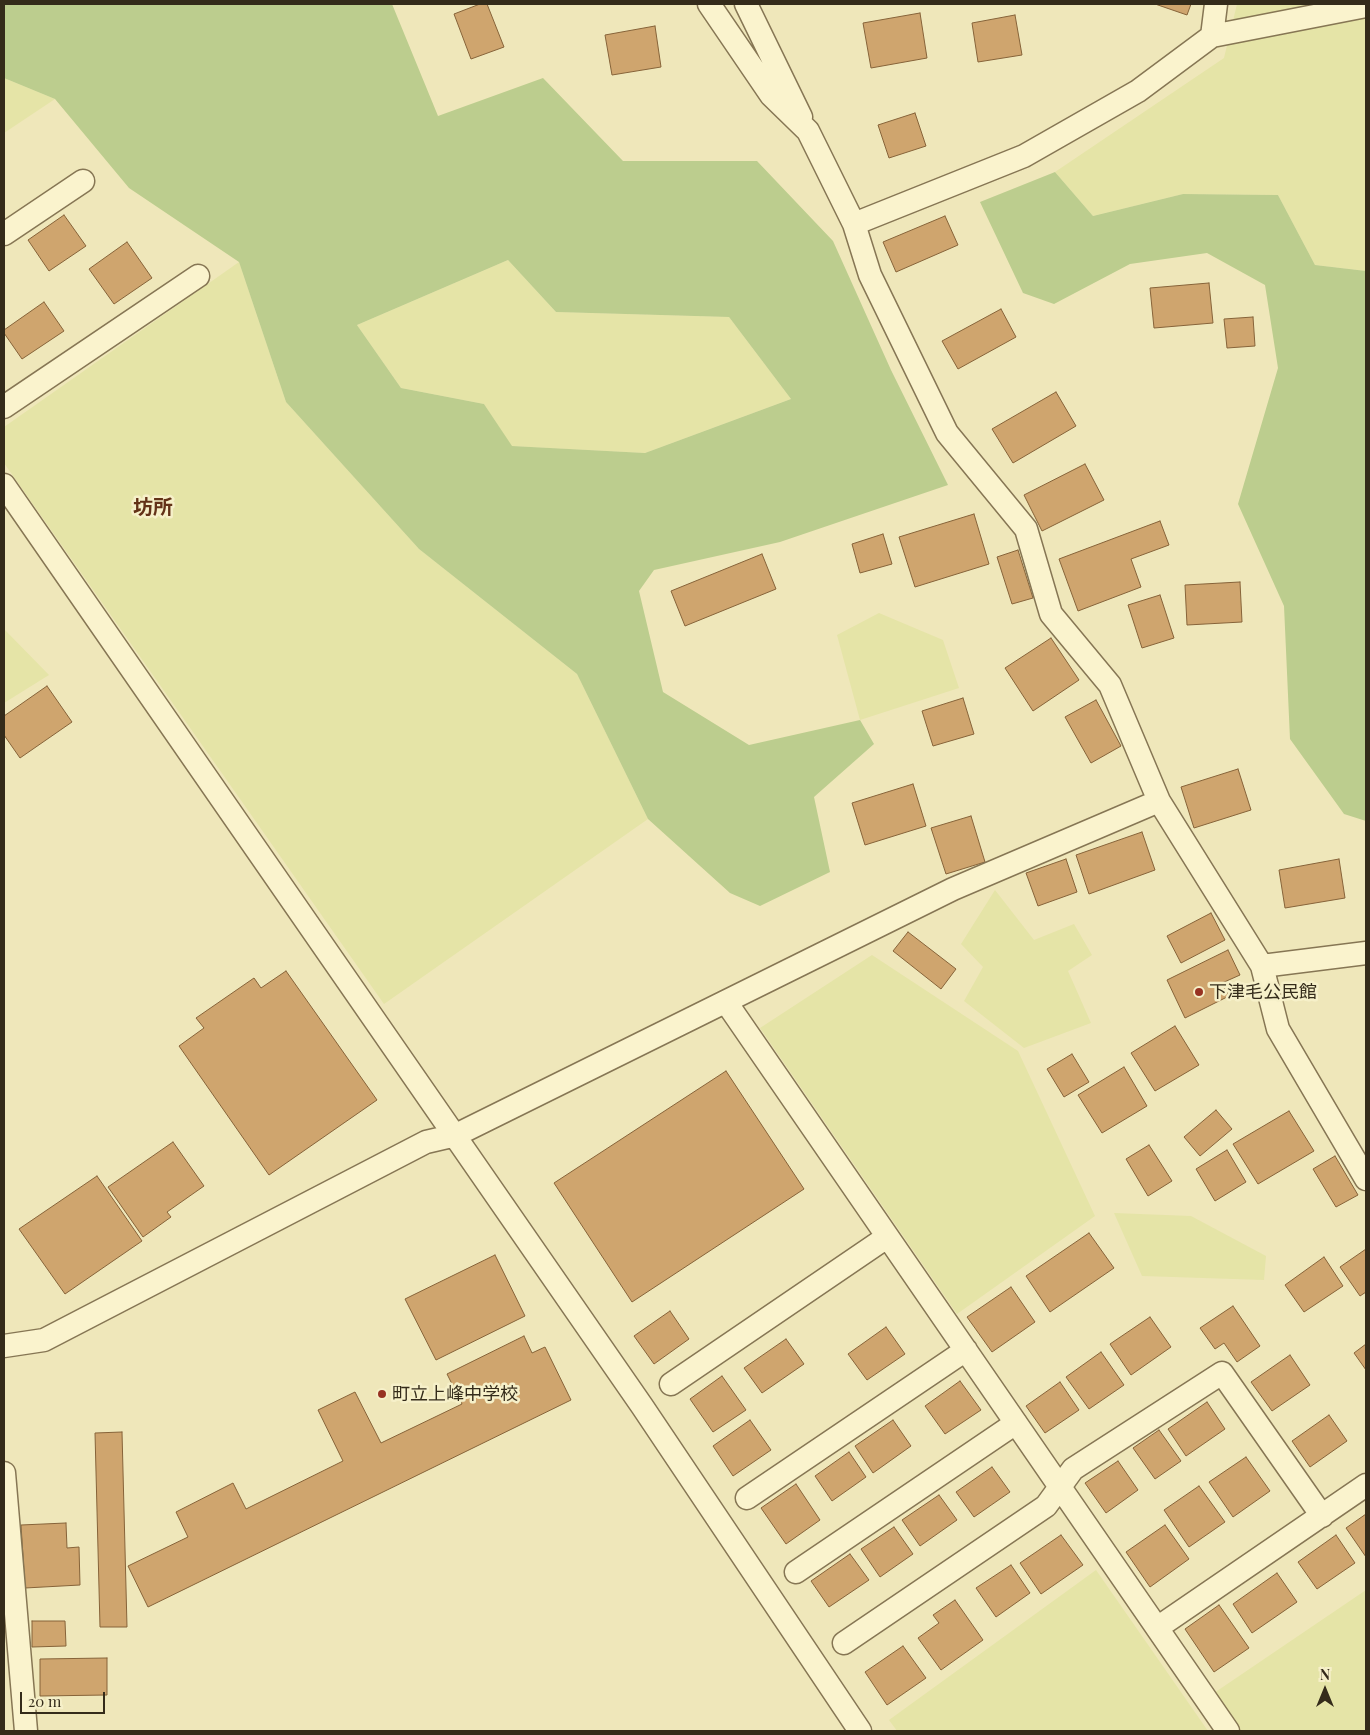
<!DOCTYPE html>
<html>
<head>
<meta charset="utf-8">
<style>
  body { margin:0 }
  #map { position:relative; width:1370px; height:1735px; overflow:hidden; background:#efe7ba; font-family:"Playfair Display",serif }
  canvas { display:block }
  .frame { position:absolute; inset:0; border:5px solid #342b1a; pointer-events:none }
  .north { position:absolute; left:1300px; top:1665px; width:50px; height:50px; -webkit-text-stroke:4px #f6f0c9; paint-order:stroke; rotate:0deg; font-size:14px; font-weight:700; line-height:20px; text-align:center; color:#342b1a }
  .north::after { content:''; display:block; margin:auto; width:18px; height:22px; background:#342b1a; clip-path:polygon(50% 0,100% 100%,50% 72%,0 100%) }
  .scale { position:absolute; left:20px; top:1692px; width:85px; height:22px; box-sizing:border-box; border:2px solid #342b1a; border-top:0; padding-left:6px; font-size:15px; line-height:18px; white-space:nowrap; color:#342b1a; -webkit-text-stroke:4px #f6f0c9; paint-order:stroke }
</style>
</head>
<body>
<div id="map">
<canvas width="1370" height="1735"></canvas>
<div class="frame"></div>
<div class="north">N</div>
<div class="scale">20 m</div>
</div>
<script>
const ctx = document.querySelector('canvas').getContext('2d');
ctx.lineJoin = 'round';
function paint(path, color) { ctx.fillStyle = color; ctx.fill(path, 'evenodd'); }
const shape = rows => new Path2D(rows.map(r => 'M' + r).join(''));
function strokePath(path, color, width, dash) { ctx.strokeStyle = color; ctx.lineWidth = width; ctx.lineCap = dash ? 'butt' : 'round'; ctx.setLineDash(dash || []); ctx.stroke(path); }
function label(font, color, halo, rows, align = 'center') {
  ctx.font = font + ' "Playfair Display","Noto Sans JP",serif'; ctx.lineWidth = 5; ctx.setLineDash([]); ctx.textBaseline = 'middle'; ctx.strokeStyle = halo; ctx.fillStyle = color; for (const [text, x, y, turn = 0] of rows) {
    ctx.save(); ctx.translate(x, y); ctx.rotate((+turn || 0) * Math.PI / 180); ctx.textAlign = isNaN(turn) ? turn : align; if (halo) ctx.strokeText(text, 0, 0); ctx.fillText(text, 0, 0); ctx.restore();
  }
}
const farmland = shape([
  [1237,4,1366,4,1366,271,1315,265,1278,195,1183,194,1093,216,1055,172,1224,58],
  [4,78,55,99,4,133],
  [508,260,556,312,729,317,791,399,645,453,511,446,484,404,401,388,357,325],
  [239,262,286,402,419,549,577,674,648,819,384,1004,4,463,4,427],
  [879,613,943,640,959,688,860,720,837,635],
  [4,629,49,675,4,703],
  [995,890,1034,940,1074,924,1092,955,1068,971,1091,1023,1024,1048,964,1001,983,967,961,944],
  [872,955,1018,1051,1095,1216,957,1314,760,1028],
  [1114,1213,1191,1216,1266,1256,1264,1280,1142,1276],
  [1096,1570,1208,1731,897,1731,889,1720],
  [1366,1590,1366,1731,1241,1731,1214,1693]
]);
const green = shape([
  [4,4,392,4,438,116,543,78,623,161,757,161,833,241,891,370,948,485,780,542,654,570,639,591,663,692,749,745,860,720,874,744,814,797,830,872,760,906,730,893,648,819,577,674,419,549,286,402,239,262,129,188,55,99,4,78],
  [508,260,556,312,729,317,791,399,645,453,512,446,484,404,401,388,357,325],
  [1055,172,1093,216,1183,194,1278,195,1315,265,1366,271,1366,821,1344,814,1290,739,1284,606,1238,504,1278,368,1265,285,1207,253,1130,264,1054,304,1023,293,980,202]
]);
const building = shape([
  [480,4,487,4,504,47,471,59,454,14,480,4],
  [1155,4,1191,4,1187,15,1155,4],
  [920,13,927,58,871,68,863,23,920,13],
  [1015,15,1022,55,978,62,972,23,1015,15],
  [655,26,661,67,612,75,605,35,655,26],
  [915,113,926,146,889,158,878,125,915,113],
  [64,215,86,246,49,271,28,240,64,215],
  [945,216,958,245,896,272,883,242,945,216],
  [127,242,152,278,114,304,89,269,127,242],
  [1209,283,1213,323,1154,328,1150,288,1209,283],
  [44,302,64,331,22,359,4,333,4,330,44,302],
  [1001,309,1016,337,958,369,942,341,1001,309],
  [1253,317,1255,346,1227,348,1224,319,1253,317],
  [1056,392,1076,426,1013,463,992,429,1056,392],
  [1085,464,1104,500,1042,531,1024,495,1085,464],
  [974,514,989,564,915,587,899,537,974,514],
  [1160,521,1169,545,1131,559,1141,587,1078,611,1059,559,1160,521],
  [883,534,892,564,860,573,852,544,883,534],
  [1018,550,1033,598,1012,604,997,557,1018,550],
  [762,554,776,589,685,626,671,591,762,554],
  [1240,582,1242,622,1187,625,1185,585,1240,582],
  [1160,595,1174,638,1142,648,1128,605,1160,595],
  [1051,638,1079,680,1033,711,1005,668,1051,638],
  [47,686,72,722,20,758,4,735,4,716,47,686],
  [963,698,974,734,933,746,922,711,963,698],
  [1096,700,1121,746,1091,763,1065,717,1096,700],
  [1238,769,1251,810,1194,828,1181,787,1238,769],
  [913,784,926,826,865,845,852,803,913,784],
  [971,816,985,862,946,874,931,828,971,816],
  [1142,832,1155,870,1089,894,1076,855,1142,832],
  [1066,859,1077,892,1038,906,1026,873,1066,859],
  [1339,859,1345,898,1285,908,1279,870,1339,859],
  [1211,913,1225,940,1181,963,1167,936,1211,913],
  [908,932,956,969,941,989,893,951,908,932],
  [1228,950,1240,975,1222,983,1229,996,1185,1018,1167,980,1228,950],
  [286,971,377,1100,269,1175,179,1046,204,1028,196,1018,254,978,261,988,286,971],
  [1175,1026,1199,1065,1155,1091,1131,1053,1175,1026],
  [1072,1054,1089,1082,1064,1097,1047,1069,1072,1054],
  [1124,1067,1147,1106,1102,1133,1078,1095,1124,1067],
  [726,1071,804,1189,632,1302,554,1183,726,1071],
  [1216,1110,1232,1129,1200,1156,1184,1137,1216,1110],
  [1289,1111,1314,1151,1258,1184,1233,1144,1289,1111],
  [173,1142,204,1186,167,1212,171,1217,143,1237,108,1187,173,1142],
  [1149,1145,1172,1181,1148,1196,1126,1159,1149,1145],
  [1227,1150,1246,1182,1215,1201,1196,1169,1227,1150],
  [1335,1156,1358,1195,1336,1207,1313,1169,1335,1156],
  [97,1176,142,1241,65,1294,19,1229,97,1176],
  [1089,1233,1114,1268,1050,1312,1026,1276,1089,1233],
  [1366,1249,1366,1292,1360,1296,1340,1267,1366,1249],
  [495,1255,525,1316,436,1360,405,1299,495,1255],
  [1324,1257,1343,1286,1304,1312,1285,1285,1324,1257],
  [1011,1287,1035,1322,992,1352,967,1317,1011,1287],
  [1233,1306,1260,1346,1237,1362,1224,1343,1215,1349,1200,1328,1233,1306],
  [670,1311,689,1339,654,1364,634,1336,670,1311],
  [1150,1317,1171,1347,1131,1375,1110,1344,1150,1317],
  [886,1327,905,1354,867,1380,848,1354,886,1327],
  [524,1336,532,1353,545,1347,571,1400,148,1607,128,1566,188,1537,176,1512,233,1483,246,1509,343,1461,318,1410,355,1392,381,1443,462,1404,447,1374,524,1336],
  [786,1339,804,1364,762,1393,744,1368,786,1339],
  [1366,1344,1366,1370,1354,1353,1366,1344],
  [1101,1352,1124,1385,1089,1409,1066,1377,1101,1352],
  [1290,1355,1310,1385,1272,1411,1251,1382,1290,1355],
  [722,1376,746,1410,713,1432,690,1399,722,1376],
  [960,1381,981,1410,945,1434,925,1406,960,1381],
  [1060,1382,1079,1410,1045,1433,1026,1406,1060,1382],
  [1207,1402,1225,1429,1186,1456,1168,1429,1207,1402],
  [1329,1415,1347,1441,1310,1467,1292,1441,1329,1415],
  [750,1420,771,1450,733,1476,713,1446,750,1420],
  [893,1420,911,1446,873,1473,855,1446,893,1420],
  [1159,1430,1181,1461,1155,1479,1133,1448,1159,1430],
  [122,1432,127,1627,100,1627,95,1433,122,1432],
  [849,1452,866,1477,832,1501,815,1476,849,1452],
  [1246,1457,1270,1491,1233,1517,1209,1482,1246,1457],
  [1118,1461,1138,1490,1106,1513,1085,1483,1118,1461],
  [992,1467,1010,1492,974,1517,956,1492,992,1467],
  [796,1484,820,1520,786,1544,761,1508,796,1484],
  [1199,1486,1225,1522,1189,1547,1164,1510,1199,1486],
  [939,1495,957,1520,920,1546,902,1520,939,1495],
  [1366,1514,1366,1557,1346,1528,1366,1514],
  [66,1523,67,1548,79,1547,80,1585,25,1588,21,1525,66,1523],
  [1165,1525,1189,1559,1150,1587,1126,1552,1165,1525],
  [894,1527,913,1554,880,1577,861,1549,894,1527],
  [1061,1535,1083,1565,1041,1594,1020,1563,1061,1535],
  [1336,1535,1355,1563,1317,1589,1298,1562,1336,1535],
  [850,1554,869,1580,829,1607,811,1581,850,1554],
  [1011,1565,1030,1593,996,1617,976,1588,1011,1565],
  [1277,1573,1297,1602,1252,1633,1233,1604,1277,1573],
  [955,1600,983,1640,941,1670,918,1638,939,1623,933,1615,955,1600],
  [1219,1605,1249,1648,1214,1672,1185,1629,1219,1605],
  [32,1621,65,1621,66,1646,32,1647,32,1621],
  [903,1646,926,1678,887,1705,865,1672,903,1646],
  [107,1658,107,1695,40,1696,40,1659,107,1658]
]);
const minor = shape([
  [709,4,771,95,808,131,854,224,870,275,947,433,1026,529,1051,614,1110,685,1159,801,1262,966,1278,1029,1366,1179],
  [746,4,801,117],
  [1212,36,1216,4],
  [854,224,1024,156,1138,91,1212,36,1366,6],
  [4,234,83,181],
  [4,407,198,276],
  [4,485,642,1406,860,1731],
  [1262,966,1366,953],
  [726,1002,1228,1731],
  [4,1346,44,1340,426,1142,456,1135,953,889,1159,801],
  [671,1384,887,1237],
  [4,1473,26,1731],
  [747,1498,966,1350],
  [796,1572,1016,1423],
  [1157,1628,1366,1485],
  [844,1643,1046,1506,1073,1469,1222,1373,1322,1516]
]);
const markers = [
  [1199,992,5,"#973222"],
  [382,1394,5,"#973222"]
];
const poiNames = [
  ["下津毛公民館",1209,992],
  ["町立上峰中学校",392,1394]
];
const quarterNames = [
  ["坊所",153,508]
];
paint(farmland, '#e5e4a7');
paint(green, '#bccd8e');
paint(building, '#cfa56e');
strokePath(building, '#866339', 1);
strokePath(minor, '#867654', 25);
strokePath(minor, '#faf3cd', 22);
for (const [x, y, r, color] of markers) { const dot = new Path2D(); dot.arc(x, y, r, 0, 2 * Math.PI); ctx.fillStyle = color; ctx.fill(dot); strokePath(dot, '#f6f0c9', 2); }
label('18px', '#342b1a', '#f6f0c9', poiNames, 'left');
label('bold 20px', '#633217', '#f6f0c9', quarterNames);
</script>
</body>
</html>
